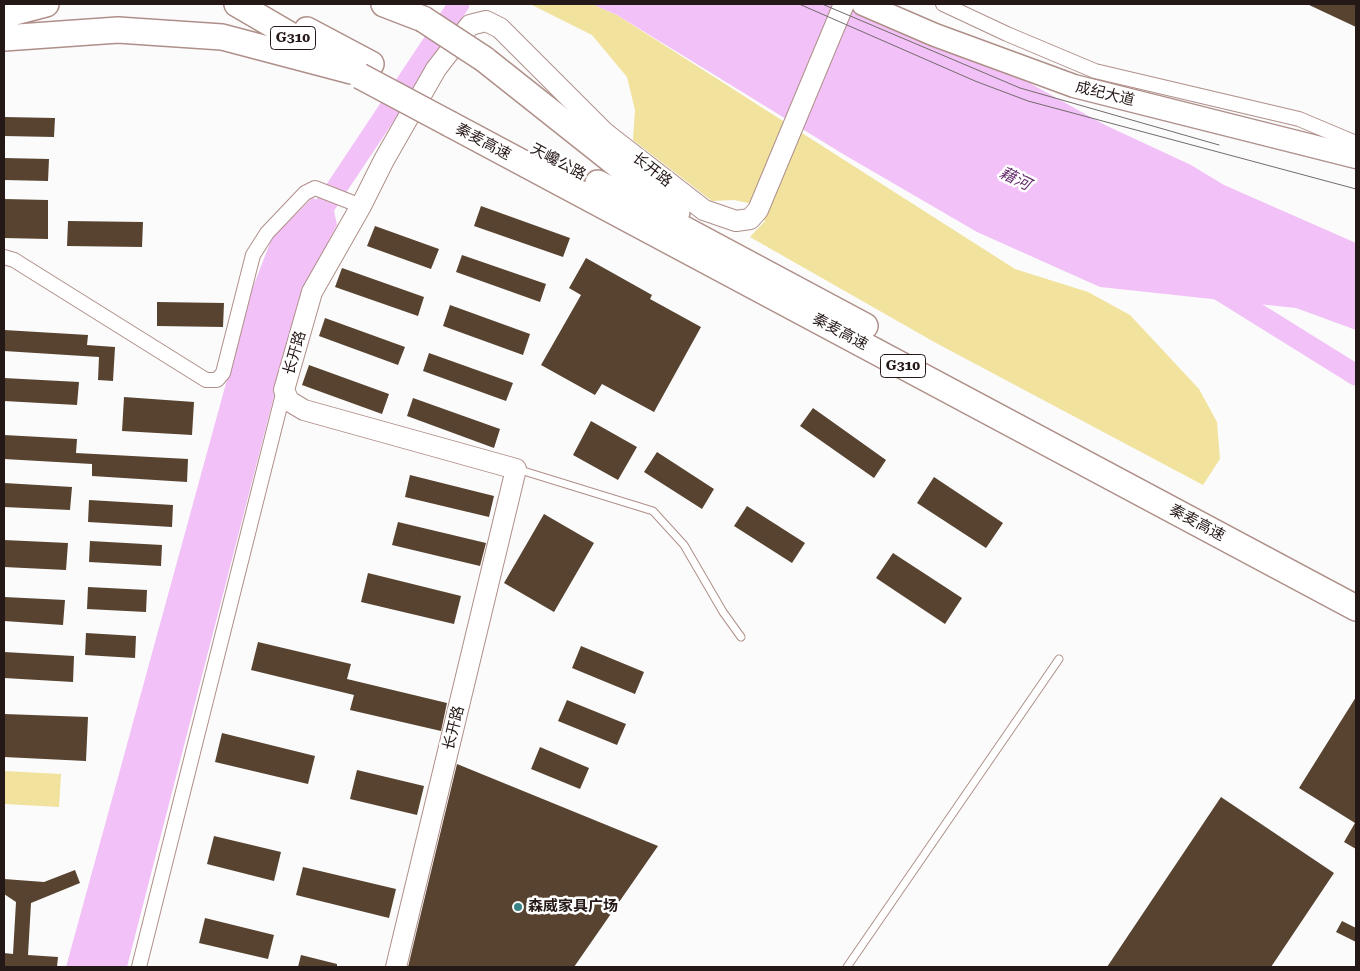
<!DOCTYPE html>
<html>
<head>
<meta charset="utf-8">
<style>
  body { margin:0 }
  #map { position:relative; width:1360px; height:971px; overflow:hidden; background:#fbfbfb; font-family:"Roboto Serif",serif }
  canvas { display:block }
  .frame { position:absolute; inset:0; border:5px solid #251917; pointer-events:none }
</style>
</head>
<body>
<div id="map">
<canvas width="1360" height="971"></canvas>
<div class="frame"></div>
</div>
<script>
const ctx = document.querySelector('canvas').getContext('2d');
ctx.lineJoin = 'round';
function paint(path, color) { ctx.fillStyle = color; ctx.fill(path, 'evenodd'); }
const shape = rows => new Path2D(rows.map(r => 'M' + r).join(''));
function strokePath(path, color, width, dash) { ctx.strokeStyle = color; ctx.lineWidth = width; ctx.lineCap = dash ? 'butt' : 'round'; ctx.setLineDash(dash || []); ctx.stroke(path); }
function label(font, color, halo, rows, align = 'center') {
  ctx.font = font + ' "Roboto Serif","Noto Sans SC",serif'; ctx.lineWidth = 5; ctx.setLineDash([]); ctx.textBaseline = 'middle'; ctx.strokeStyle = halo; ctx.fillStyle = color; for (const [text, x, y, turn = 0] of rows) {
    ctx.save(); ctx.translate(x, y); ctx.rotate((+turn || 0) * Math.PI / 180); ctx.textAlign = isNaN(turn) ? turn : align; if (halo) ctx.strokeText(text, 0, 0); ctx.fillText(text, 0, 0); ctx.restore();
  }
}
const green = shape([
  [530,4,592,4,617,15,1015,269,1088,292,1130,315,1199,389,1217,422,1220,459,1203,485,936,343,750,237,765,221,753,204,734,200,712,201,633,140,635,110,627,77,592,35],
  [4,771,61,774,59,807,4,804]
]);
const water = shape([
  [592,4,864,4,990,61,1105,125,1191,165,1224,185,1356,243,1356,330,1296,308,1100,287,977,232,843,154,617,15],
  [312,198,333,206,337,225,299,299,127,967,66,967,251,292,272,238]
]);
const river = shape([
  [310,228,459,4],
  [1213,286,1356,375]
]);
const building = shape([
  [1307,4,1356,4,1356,27],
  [4,117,55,118,54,137,4,136],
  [4,158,49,159,48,181,4,180],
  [4,199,48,200,48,239,4,238],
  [481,206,570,238,563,257,474,226],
  [68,221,143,222,142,247,67,246],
  [375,226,439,249,431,269,367,246],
  [462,255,546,284,540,302,456,272],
  [586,258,652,295,650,299,701,327,654,412,602,384,595,395,541,365,581,295,569,288],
  [342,268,424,297,418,316,335,287],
  [157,302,224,303,223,327,157,326],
  [450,305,530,334,523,355,443,326],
  [325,318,405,347,398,365,319,336],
  [4,330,88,335,87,345,115,347,113,381,98,380,99,357,4,351],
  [429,353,513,383,506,401,423,371],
  [309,365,389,394,382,414,302,385],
  [4,378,79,382,77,405,4,401],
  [124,397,194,402,192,435,122,431],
  [413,398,500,429,494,448,407,416],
  [813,408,886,460,874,478,800,426],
  [591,421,637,447,618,480,573,455],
  [4,435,77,439,76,453,188,459,187,482,92,476,92,464,4,459],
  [657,452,714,489,702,509,644,472],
  [410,475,494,496,489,517,405,497],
  [934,477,1003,523,986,548,917,503],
  [4,483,72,487,70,510,4,507],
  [89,500,173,505,172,527,88,522],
  [747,506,805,543,792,563,734,526],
  [544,514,594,543,554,612,504,583],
  [398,522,486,543,480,566,392,545],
  [4,540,68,543,66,570,4,567],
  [90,541,162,545,161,566,89,562],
  [893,553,962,598,945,624,876,578],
  [368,573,461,596,454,624,361,602],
  [88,587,147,590,146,612,87,609],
  [4,597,65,600,63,625,4,621],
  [86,633,136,636,135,658,85,655],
  [258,642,351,664,347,679,447,703,441,731,350,710,354,695,251,670],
  [581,646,644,672,635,694,572,668],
  [4,652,74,656,73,682,4,678],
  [1356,697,1356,849,1344,842,1355,823,1299,788],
  [567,700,626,724,617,745,558,721],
  [4,714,88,717,86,761,4,757],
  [222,733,315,756,308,784,215,762],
  [540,747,589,768,580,789,531,769],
  [457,764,658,846,574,967,408,967],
  [357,770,424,786,417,815,350,799],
  [1221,797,1334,873,1271,967,1107,967],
  [214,836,281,852,274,881,207,864],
  [303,867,396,889,389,918,296,895],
  [75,870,80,883,31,903,28,955,58,957,57,967,4,967,4,953,13,954,16,902,4,894,4,879,44,882],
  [205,918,274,935,268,959,199,943],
  [1342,921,1356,928,1356,942,1336,932],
  [301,955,337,964,337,967,298,967]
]);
const lane = shape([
  [517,469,653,511,684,545,723,612,741,637],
  [847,967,1059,659]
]);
const street = shape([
  [943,4,1007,34,1095,71,1299,119,1356,143],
  [4,257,14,260,206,380,217,380,223,373,253,255,267,233,305,193,315,188,361,206],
  [139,967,284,390]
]);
const secondary = shape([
  [396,967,516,469,304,410,289,401,284,390,312,292,361,206,384,160,436,69,470,25,486,21,500,28,605,133,704,210,736,221,750,219,758,210,844,4]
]);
const primary = shape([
  [863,4,935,35,1074,86,1356,157]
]);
const highway = shape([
  [237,4,321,53],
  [384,4,423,19],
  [4,15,46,4],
  [307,30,371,64],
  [4,38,118,30,222,37,351,71],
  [484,59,677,212],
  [450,124,1356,608],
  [598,183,865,326]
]);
const tram = shape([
  [799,4,975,81,1028,101,1356,189],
  [822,4,1020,88,1219,145]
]);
const highwayBridge = shape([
  [423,19,484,59],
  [360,76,450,124]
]);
const markers = [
  [518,907,5,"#3a8384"]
];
const shields = [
  [293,38,45],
  [903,366,45]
];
const shieldNames = [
  ["G310",293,38],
  ["G310",903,366]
];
const streetNames = [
  ["成纪大道",1105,94,14],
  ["秦麦高速",483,142,28],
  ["天巉公路",558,162,28],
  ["长开路",652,170,38],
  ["秦麦高速",840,332,28],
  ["长开路",295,353,-74],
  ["秦麦高速",1197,523,28],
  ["长开路",454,728,-76]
];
const poiNames = [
  ["森威家具广场",528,907]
];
const waterNames = [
  ["藉河",1015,179,26]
];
paint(green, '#f1e29d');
paint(water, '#f2c1f7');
strokePath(river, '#f2c1f7', 21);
paint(building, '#574330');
strokePath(lane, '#af8f89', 9);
strokePath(street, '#af8f89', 16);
strokePath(secondary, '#af8f89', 22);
strokePath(primary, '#af8f89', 25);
strokePath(highway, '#af8f89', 28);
strokePath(lane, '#fff', 7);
strokePath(street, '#fff', 14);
strokePath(secondary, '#fff', 20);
strokePath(primary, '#fff', 22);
strokePath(highway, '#fff', 25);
strokePath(tram, '#736b6a', 1);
strokePath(highwayBridge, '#af8f89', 28, []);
strokePath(highwayBridge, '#fff', 25);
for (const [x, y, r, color] of markers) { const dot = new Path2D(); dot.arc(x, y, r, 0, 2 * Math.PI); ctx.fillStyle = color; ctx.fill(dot); strokePath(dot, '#fff', 2); }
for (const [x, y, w] of shields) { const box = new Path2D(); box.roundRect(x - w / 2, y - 11.5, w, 23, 4); ctx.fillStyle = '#fff'; ctx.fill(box); strokePath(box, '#251917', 1); }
label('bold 14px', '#251917', null, shieldNames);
label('15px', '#251917', '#fff', streetNames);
label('bold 15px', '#251917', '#fff', poiNames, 'left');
label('italic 16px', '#662d6c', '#fff', waterNames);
</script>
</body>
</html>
